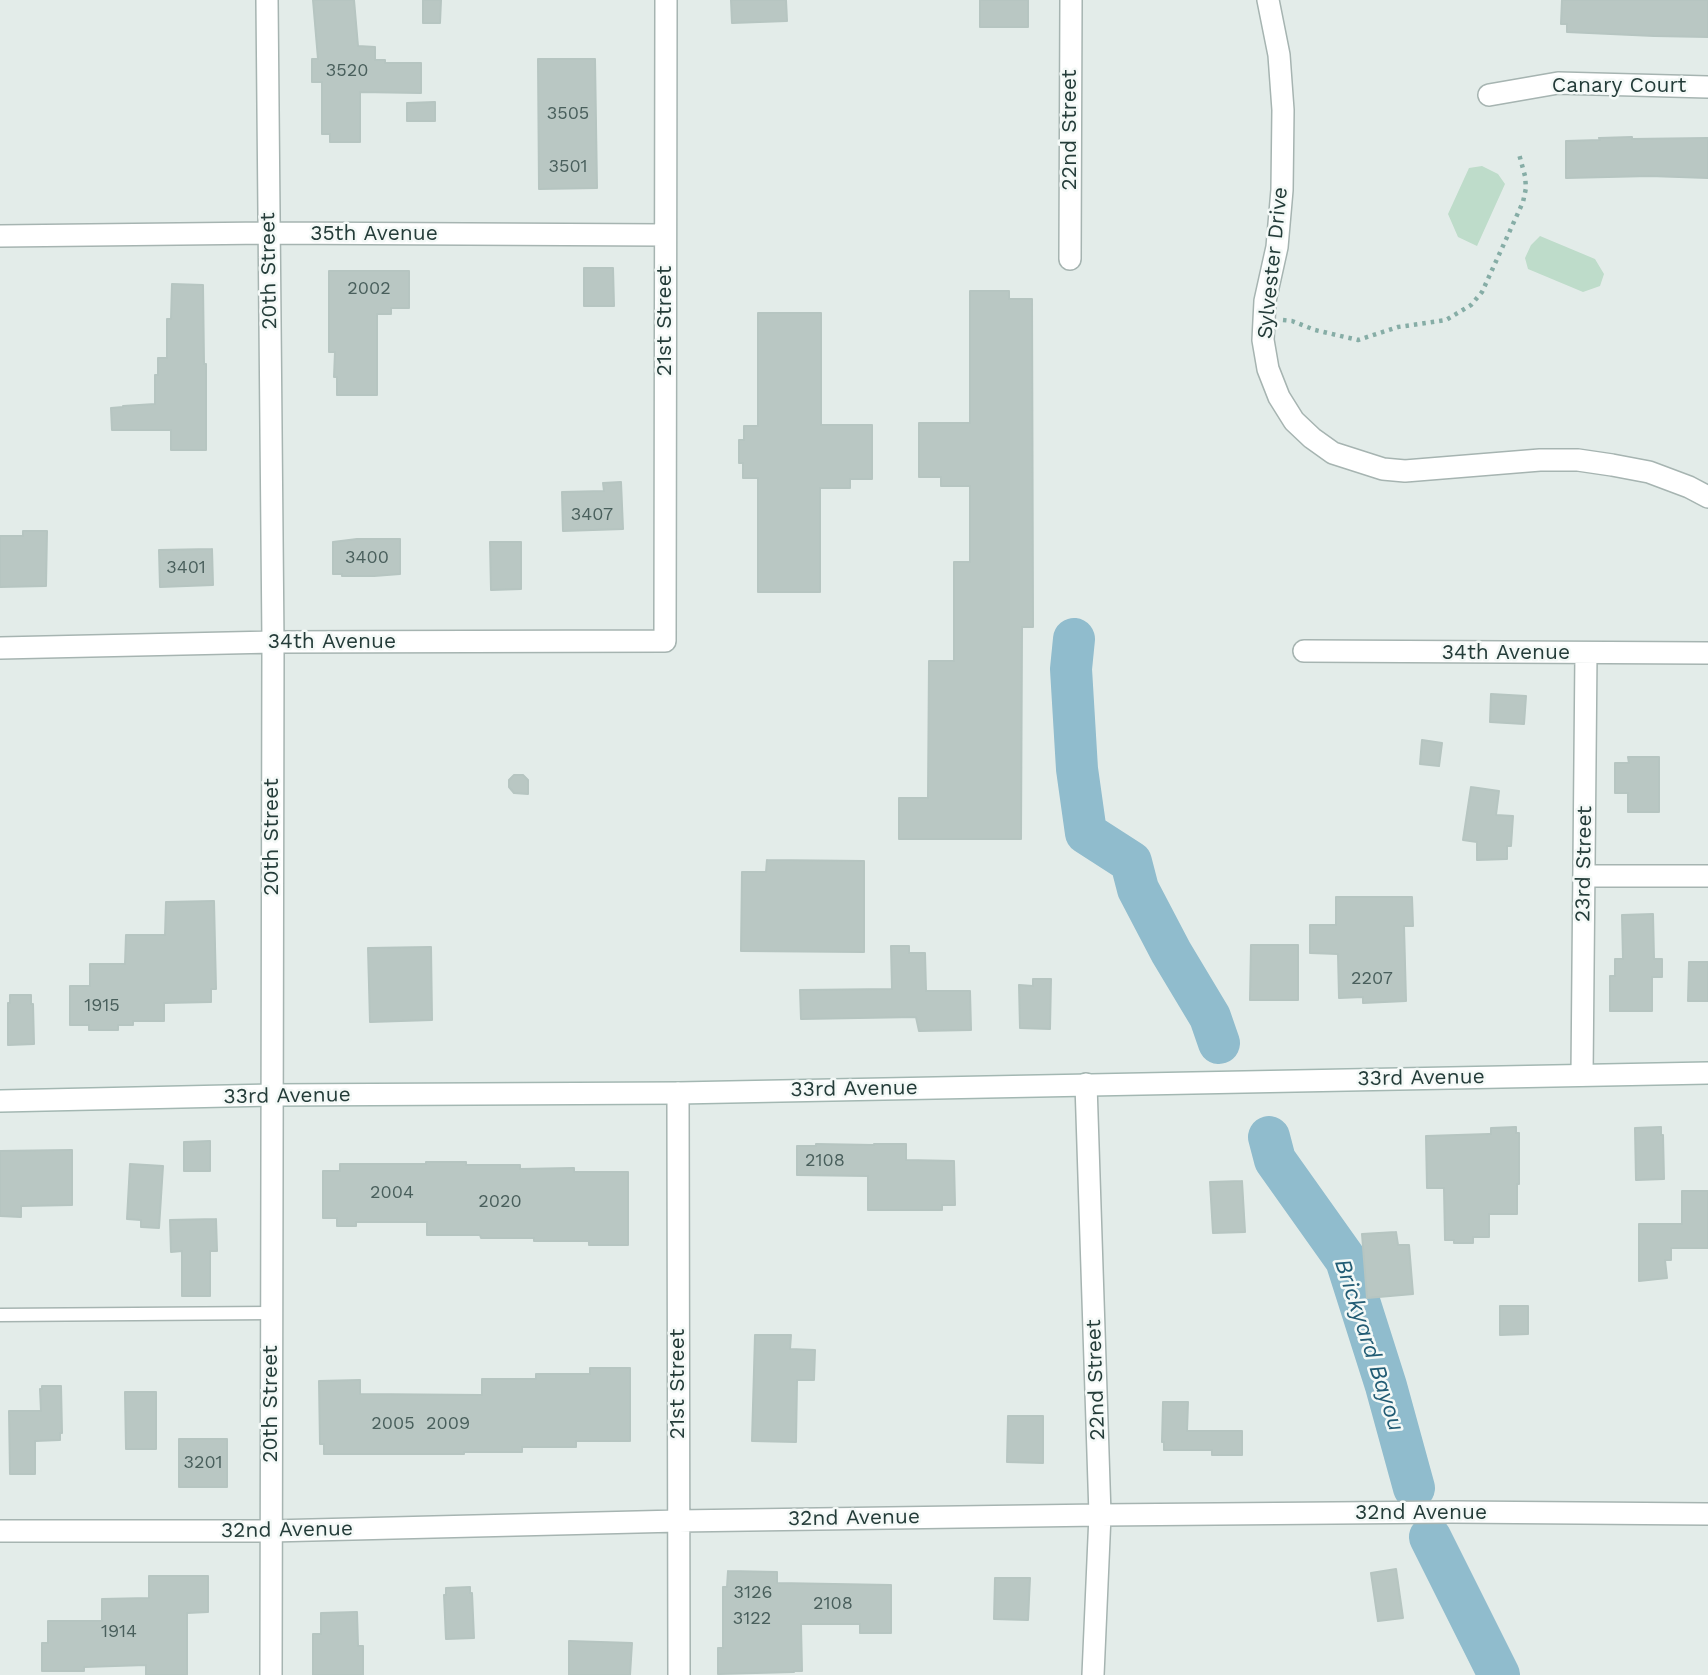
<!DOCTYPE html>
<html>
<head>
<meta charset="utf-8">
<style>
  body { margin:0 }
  canvas { display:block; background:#e3ece9 }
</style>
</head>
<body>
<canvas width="1708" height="1675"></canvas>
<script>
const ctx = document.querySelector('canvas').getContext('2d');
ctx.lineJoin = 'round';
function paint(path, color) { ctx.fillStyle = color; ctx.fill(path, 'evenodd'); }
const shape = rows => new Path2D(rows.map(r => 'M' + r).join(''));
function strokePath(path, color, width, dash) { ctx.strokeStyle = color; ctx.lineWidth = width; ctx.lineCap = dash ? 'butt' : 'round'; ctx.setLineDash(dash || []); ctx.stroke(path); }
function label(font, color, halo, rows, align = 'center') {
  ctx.font = font + ' "Work Sans",sans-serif'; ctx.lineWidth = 5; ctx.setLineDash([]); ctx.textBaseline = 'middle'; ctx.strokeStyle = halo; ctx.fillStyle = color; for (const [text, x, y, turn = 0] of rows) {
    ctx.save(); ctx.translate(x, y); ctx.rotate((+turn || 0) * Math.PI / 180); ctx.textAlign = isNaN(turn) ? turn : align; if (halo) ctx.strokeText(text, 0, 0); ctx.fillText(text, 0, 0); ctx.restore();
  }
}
const green = shape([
  [1482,166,1498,174,1505,184,1477,246,1458,237,1448,214,1469,168],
  [1540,236,1595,259,1604,274,1600,286,1583,292,1528,269,1525,258,1531,245]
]);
const river = shape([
  [1074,639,1071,669,1077,769,1086,833,1131,862,1138,889,1171,952,1210,1017,1219,1043],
  [1269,1137,1275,1160,1346,1260,1386,1386,1414,1488],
  [1430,1537,1499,1675]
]);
const building = shape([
  [313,0,354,0,358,46,375,47,375,60,385,60,385,63,421,63,421,93,360,92,360,142,330,142,330,134,322,134,322,82,312,82,312,59,318,59,313,0],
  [423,0,441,0,440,23,423,23,423,0],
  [731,0,786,0,787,21,732,23,731,0],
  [980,0,1028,0,1028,27,980,27,980,0],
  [1562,0,1708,0,1708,37,1654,36,1567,32,1567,24,1561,24,1562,0],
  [538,59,595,59,597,188,539,189,538,59],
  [435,102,435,121,407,121,407,103,435,102],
  [1632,137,1632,139,1708,138,1708,178,1650,176,1566,178,1566,141,1600,140,1599,138,1632,137],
  [584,268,613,268,614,306,584,306,584,268],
  [329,271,409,271,409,308,391,308,391,314,377,314,377,395,337,395,337,377,334,377,335,352,329,352,329,271],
  [172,284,203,285,204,364,206,364,206,450,171,450,171,430,112,430,111,408,123,407,123,406,155,404,155,375,158,375,158,358,167,358,167,319,171,319,172,284],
  [970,291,1009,291,1009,299,1032,299,1033,627,1022,627,1021,839,899,839,899,798,928,798,929,661,954,661,954,562,970,562,970,486,941,486,941,477,919,477,919,423,970,423,970,291],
  [758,313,821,313,821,425,872,425,872,479,850,479,850,488,820,488,820,592,758,592,758,478,743,478,743,463,739,463,739,440,744,440,744,426,758,426,758,313],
  [621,482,623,529,563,531,562,492,604,491,603,483,621,482],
  [23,531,47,531,46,586,0,587,0,536,23,536,23,531],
  [357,539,400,539,400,574,374,576,342,576,342,574,333,574,333,542,357,539],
  [490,542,521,542,521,589,491,590,490,542],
  [212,549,213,585,160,587,159,550,212,549],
  [1491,694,1526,696,1524,724,1490,722,1491,694],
  [1422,740,1442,743,1439,766,1420,764,1422,740],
  [1628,757,1659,757,1659,812,1628,812,1628,793,1615,793,1615,763,1629,763,1628,757],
  [514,775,523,775,528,780,528,794,514,793,509,787,509,780,514,775],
  [1471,787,1499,791,1496,815,1513,816,1511,846,1507,846,1507,859,1477,860,1477,842,1463,840,1471,787],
  [767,860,864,861,864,952,741,951,742,872,766,872,767,860],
  [1336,897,1412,897,1413,926,1404,926,1406,1001,1363,1003,1363,997,1339,998,1338,954,1310,953,1310,925,1336,925,1336,897],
  [214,901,216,989,211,989,211,1002,164,1003,164,1021,133,1021,133,1025,118,1025,118,1030,89,1030,89,1025,70,1025,70,986,90,986,90,964,125,964,126,935,165,935,166,902,214,901],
  [1653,914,1654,959,1662,959,1662,977,1652,977,1652,1011,1610,1011,1610,976,1615,976,1615,959,1623,959,1622,915,1653,914],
  [1251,945,1298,945,1298,1000,1250,1000,1251,945],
  [891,946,909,946,909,953,925,953,926,991,970,991,971,1030,919,1031,916,1017,801,1019,800,990,892,989,891,946],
  [431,947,432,1020,370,1022,368,948,431,947],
  [1689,962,1708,962,1708,1001,1688,1001,1689,962],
  [1033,979,1051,979,1050,1029,1020,1028,1019,985,1033,986,1033,979],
  [10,995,31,995,31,1004,33,1004,34,1044,8,1045,8,1003,10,1003,10,995],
  [1516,1127,1516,1133,1519,1133,1519,1184,1517,1184,1517,1214,1489,1214,1489,1237,1473,1237,1473,1243,1454,1243,1454,1240,1445,1240,1444,1188,1427,1188,1426,1136,1489,1134,1491,1134,1491,1128,1516,1127],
  [1661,1127,1661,1135,1663,1135,1664,1179,1636,1180,1635,1128,1661,1127],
  [210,1141,210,1171,184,1171,184,1142,210,1141],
  [816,1144,874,1145,874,1144,906,1144,906,1160,954,1161,955,1205,942,1205,942,1210,868,1210,868,1176,797,1175,797,1146,816,1146,816,1144],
  [72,1150,72,1205,21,1206,21,1217,0,1216,0,1151,72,1150],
  [426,1162,466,1162,466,1165,520,1165,520,1169,574,1168,574,1172,628,1172,628,1245,589,1245,589,1241,534,1241,534,1238,481,1238,480,1235,427,1235,427,1222,356,1222,356,1226,337,1226,337,1218,323,1218,323,1171,340,1171,340,1164,426,1164,426,1162],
  [130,1164,163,1166,159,1228,141,1227,141,1220,127,1219,130,1164],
  [1242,1181,1245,1232,1213,1233,1210,1182,1242,1181],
  [1682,1191,1708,1191,1708,1248,1671,1248,1671,1260,1665,1260,1667,1278,1639,1281,1639,1224,1682,1224,1682,1191],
  [216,1219,217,1251,210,1251,210,1296,182,1296,182,1251,171,1252,170,1220,216,1219],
  [1396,1232,1398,1245,1409,1245,1413,1294,1367,1298,1362,1234,1396,1232],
  [1500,1306,1528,1306,1528,1334,1500,1335,1500,1306],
  [755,1335,791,1335,790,1349,815,1350,814,1380,797,1380,796,1442,752,1441,755,1335],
  [590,1368,630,1368,630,1441,576,1441,576,1447,522,1447,522,1452,464,1452,464,1454,324,1454,324,1444,320,1444,319,1381,360,1380,360,1394,482,1395,482,1379,536,1379,536,1374,590,1374,590,1368],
  [42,1386,61,1386,62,1433,60,1433,60,1440,35,1441,35,1474,10,1474,9,1411,41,1411,40,1389,42,1389,42,1386],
  [125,1392,156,1392,156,1449,126,1449,125,1392],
  [1163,1402,1188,1402,1187,1431,1242,1431,1242,1455,1212,1455,1212,1450,1164,1450,1164,1442,1162,1442,1163,1402],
  [1008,1416,1043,1416,1043,1463,1007,1462,1008,1416],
  [179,1439,227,1439,227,1487,179,1487,179,1439],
  [1396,1569,1403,1618,1378,1621,1371,1573,1396,1569],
  [728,1571,777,1572,777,1583,891,1585,891,1633,860,1633,860,1624,801,1624,802,1671,794,1671,794,1672,718,1674,718,1648,723,1648,723,1587,727,1587,728,1571],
  [149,1576,208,1576,208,1612,187,1613,187,1675,146,1675,146,1665,84,1667,84,1671,42,1671,42,1643,48,1643,48,1621,102,1621,102,1599,149,1598,149,1576],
  [995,1578,1030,1578,1028,1620,994,1619,995,1578],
  [470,1587,470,1593,472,1593,474,1638,446,1639,444,1595,446,1595,446,1588,470,1587],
  [357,1612,358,1646,363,1646,363,1675,313,1675,313,1634,321,1634,321,1613,357,1612],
  [569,1641,632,1643,630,1675,569,1675,569,1641]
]);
const path = shape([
  [1283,320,1292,321,1315,330,1358,340,1398,327,1446,320,1471,305,1482,292,1523,202,1526,188,1525,176,1519,154]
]);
const lane = shape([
  [0,1315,271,1313]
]);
const street = shape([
  [267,0,273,642,271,1675],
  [1268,0,1279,55,1283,110,1282,190,1277,247,1265,301,1263,340,1268,369,1279,397,1294,421,1312,438,1333,453,1383,469,1405,471,1540,460,1578,460,1612,465,1649,472,1689,487,1708,497],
  [1489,95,1558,83,1708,87],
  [0,236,268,233,665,235],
  [1070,259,1071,0],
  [0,648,273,642,665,641,666,0],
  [1304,651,1708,653],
  [1584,876,1708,876],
  [1582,1075,1586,653],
  [1086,1084,1100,1515,1093,1675],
  [678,1093,679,1675],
  [0,1531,271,1531,678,1521,1100,1515,1452,1512,1708,1514]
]);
const secondary = shape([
  [0,1101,272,1095,678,1093,1708,1073]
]);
const numberNames = [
  ["3520",347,71],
  ["3505",568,114],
  ["3501",568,167],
  ["2002",369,289],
  ["3407",592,515],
  ["3400",367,558],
  ["3401",186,568],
  ["2207",1372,979],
  ["1915",102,1006],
  ["2108",825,1161],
  ["2004",392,1193],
  ["2020",500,1202],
  ["2005",393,1424],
  ["2009",448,1424],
  ["3201",203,1463],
  ["3126",753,1593],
  ["2108",833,1604],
  ["3122",752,1619],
  ["1914",119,1632]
];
const streetNames = [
  ["Canary Court",1619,86],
  ["22nd Street",1070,130,-90],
  ["35th Avenue",374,234],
  ["Sylvester Drive",1273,263,-84],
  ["20th Street",269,271,-91],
  ["21st Street",665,321,-90],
  ["34th Avenue",332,642],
  ["34th Avenue",1506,653],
  ["20th Street",272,837,-90],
  ["23rd Street",1584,864,-89],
  ["33rd Avenue",1421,1078,-1],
  ["33rd Avenue",854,1089,-1],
  ["33rd Avenue",287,1096,-1],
  ["22nd Street",1096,1380,-92],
  ["21st Street",678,1384,-90],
  ["20th Street",271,1404,-90],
  ["32nd Avenue",1421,1513],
  ["32nd Avenue",854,1518,-1],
  ["32nd Avenue",287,1530,-1]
];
const waterNames = [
  ["Brickyard Bayou",1369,1345,72]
];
paint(green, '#bedcca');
strokePath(river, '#90bccd', 42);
paint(building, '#b9c7c3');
strokePath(building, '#b6c5c1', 2);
strokePath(lane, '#a6b4b1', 15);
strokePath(street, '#a6b4b1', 24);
strokePath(secondary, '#a3b7b2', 24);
strokePath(path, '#86ada6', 4.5, [3.5, 5]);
strokePath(lane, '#fff', 12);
strokePath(street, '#fff', 21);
strokePath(secondary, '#fff', 21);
label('18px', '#495f5c', null, numberNames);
label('21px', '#243c39', '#f4f9f7', streetNames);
label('italic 23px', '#225c74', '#f4f9f7', waterNames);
</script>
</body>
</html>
